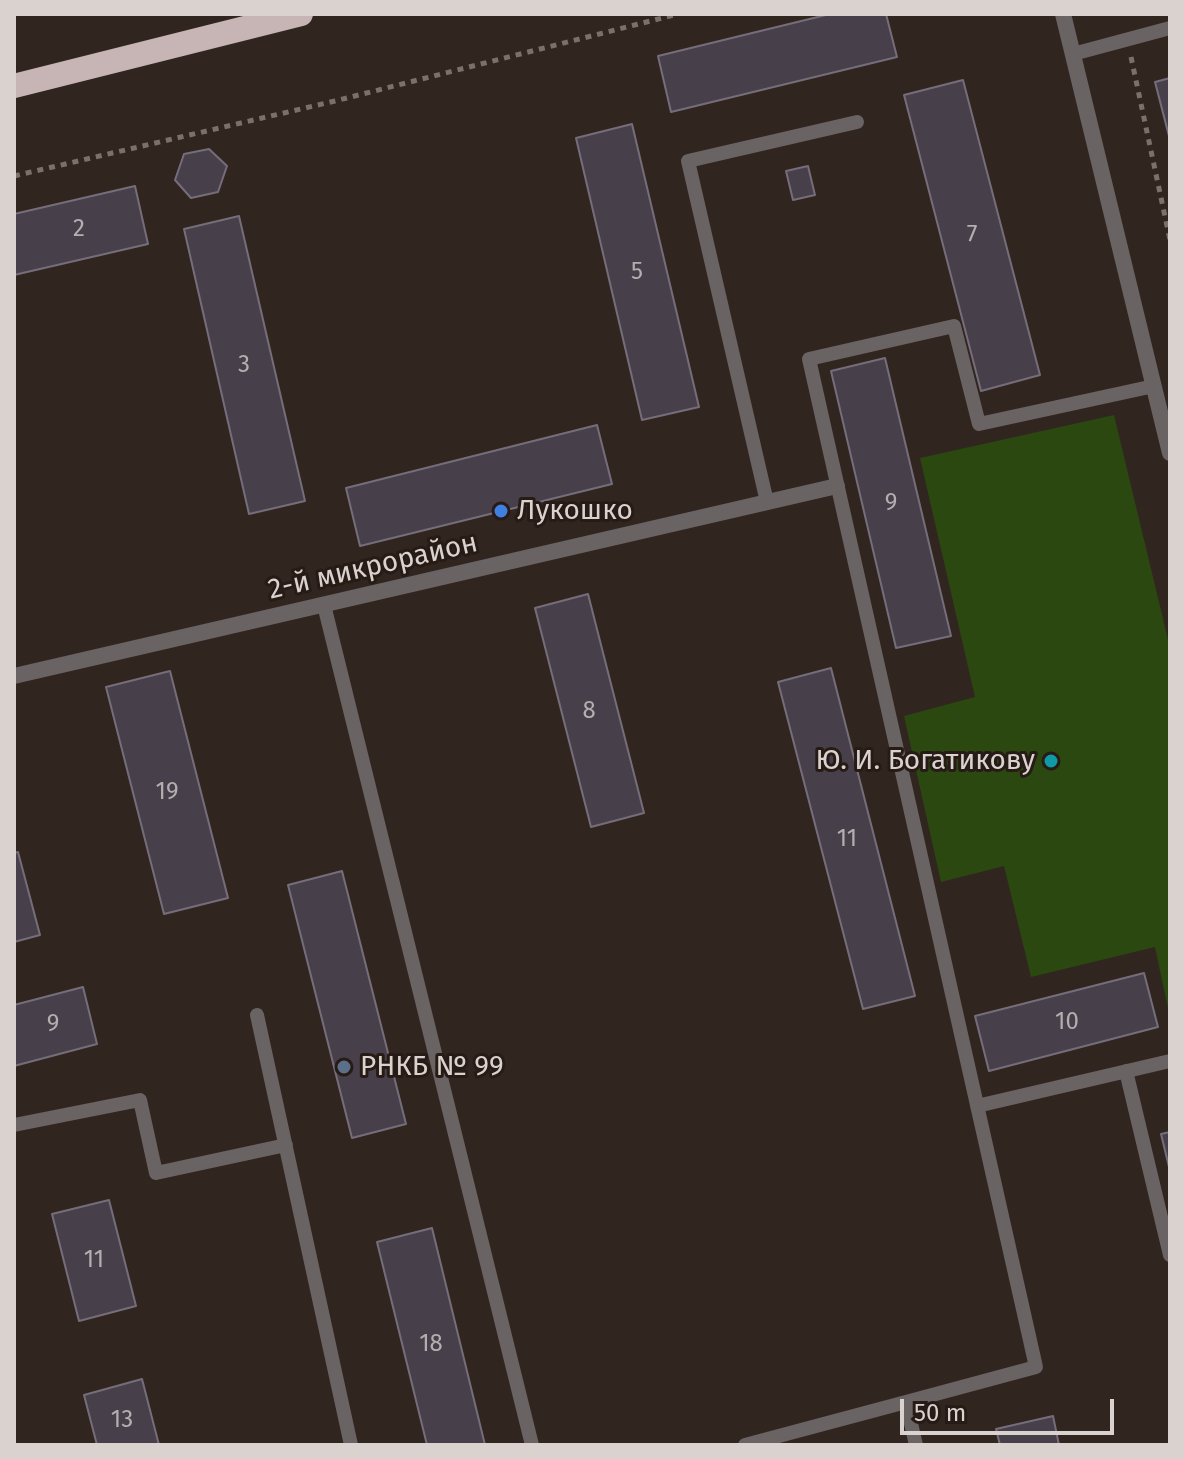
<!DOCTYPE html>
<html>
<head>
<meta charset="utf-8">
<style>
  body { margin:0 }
  #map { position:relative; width:1184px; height:1459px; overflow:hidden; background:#312520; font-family:"Fira Sans",sans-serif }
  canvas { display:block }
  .frame { position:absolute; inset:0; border:16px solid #dad2cf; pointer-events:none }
  .scale { position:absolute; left:900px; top:1399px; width:214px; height:36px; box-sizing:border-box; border:4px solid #dad2cf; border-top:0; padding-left:10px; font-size:24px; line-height:28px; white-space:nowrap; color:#dad2cf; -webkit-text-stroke:6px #271b16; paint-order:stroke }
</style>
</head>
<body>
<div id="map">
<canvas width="1184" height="1459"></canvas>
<div class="frame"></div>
<div class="scale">50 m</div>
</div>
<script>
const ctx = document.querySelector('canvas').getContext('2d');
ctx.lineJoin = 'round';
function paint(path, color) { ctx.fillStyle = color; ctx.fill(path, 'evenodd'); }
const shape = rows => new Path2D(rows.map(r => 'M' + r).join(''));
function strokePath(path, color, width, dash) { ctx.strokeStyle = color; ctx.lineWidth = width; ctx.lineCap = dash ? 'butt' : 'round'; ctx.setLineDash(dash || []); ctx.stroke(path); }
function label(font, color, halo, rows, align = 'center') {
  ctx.font = font + ' "Fira Sans",sans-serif'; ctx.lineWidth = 6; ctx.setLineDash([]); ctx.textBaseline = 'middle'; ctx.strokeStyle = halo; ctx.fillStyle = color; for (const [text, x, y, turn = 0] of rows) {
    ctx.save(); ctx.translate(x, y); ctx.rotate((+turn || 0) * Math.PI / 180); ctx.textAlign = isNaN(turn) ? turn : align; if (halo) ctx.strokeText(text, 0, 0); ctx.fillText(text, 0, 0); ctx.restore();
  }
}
const green = shape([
  [1114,415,1170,648,1170,1018,1155,947,1031,977,1004,866,941,882,904,716,975,697,920,458]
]);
const building = shape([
  [830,14,886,14,897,57,671,112,658,56,830,14],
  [1170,78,1170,140,1155,82,1170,78],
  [963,80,1040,375,981,391,904,95,963,80],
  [632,124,699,407,642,420,576,138,632,124],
  [209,149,227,166,218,192,191,198,175,180,184,154,209,149],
  [808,166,815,195,793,200,786,171,808,166],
  [135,186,148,244,14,275,14,214,135,186],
  [239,216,305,501,249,514,184,229,239,216],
  [885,358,951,636,896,648,831,371,885,358],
  [597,425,612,484,360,546,346,488,597,425],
  [588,594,644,813,591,827,535,608,588,594],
  [831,668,915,996,863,1009,778,682,831,668],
  [170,671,228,898,164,914,106,687,170,671],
  [18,852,40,935,14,942,14,853,18,852],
  [342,871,406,1124,352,1138,288,885,342,871],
  [1144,973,1158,1027,989,1071,975,1016,1144,973],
  [83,987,97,1044,14,1066,14,1005,83,987],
  [1170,1132,1170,1171,1161,1134,1170,1132],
  [109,1200,136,1306,79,1321,52,1214,109,1200],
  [432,1228,485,1445,427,1445,377,1242,432,1228],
  [142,1379,159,1445,97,1445,84,1395,142,1379],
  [1053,1416,1059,1445,1000,1445,996,1429,1053,1416]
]);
const path = shape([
  [1131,57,1170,240],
  [14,176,335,101,678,14]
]);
const lane = shape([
  [1073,54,1170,28],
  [767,502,688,161,857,122],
  [324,605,532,1445],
  [257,1015,351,1445],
  [1126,1071,1170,1255],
  [977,1106,1170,1061],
  [14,1125,140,1100,156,1173,286,1145],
  [745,1445,906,1402],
  [916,1445,906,1402,1036,1367,809,359,954,326,979,424,1154,386]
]);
const street = shape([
  [1063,14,1170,453],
  [14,676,837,486]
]);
const highway = shape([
  [14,86,301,14]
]);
const markers = [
  [501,511,8,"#3f7fe0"],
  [1051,761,8,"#0f9aa8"],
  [344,1067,8,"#5c6f8a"]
];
const numberNames = [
  ["2",79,229],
  ["7",972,235],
  ["5",637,272],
  ["3",244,365],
  ["9",891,503],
  ["8",589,711],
  ["19",167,792],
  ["11",847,839],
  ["10",1067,1022],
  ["9",53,1024],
  ["11",94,1260],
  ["18",431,1344],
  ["13",122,1420]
];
const poiNames = [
  ["Лукошко",517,511],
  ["Ю. И. Богатикову",1035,761,"right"],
  ["РНКБ № 99",360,1067]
];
const streetNames = [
  ["2-й микрорайон",373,567,-13]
];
paint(green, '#2c4811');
paint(building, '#47404b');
strokePath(building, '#756e7a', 2);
strokePath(path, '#7a706c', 5, [6, 6]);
strokePath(lane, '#6a6363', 14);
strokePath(street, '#6a6363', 16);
strokePath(highway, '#c6b5b4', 24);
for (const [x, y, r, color] of markers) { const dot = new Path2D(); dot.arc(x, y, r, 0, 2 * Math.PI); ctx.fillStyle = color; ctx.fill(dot); strokePath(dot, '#271b16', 3); }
label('24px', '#b5aeae', null, numberNames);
label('28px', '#dad2cf', '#271b16', poiNames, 'left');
label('28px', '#dad2cf', '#271b16', streetNames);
</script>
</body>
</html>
